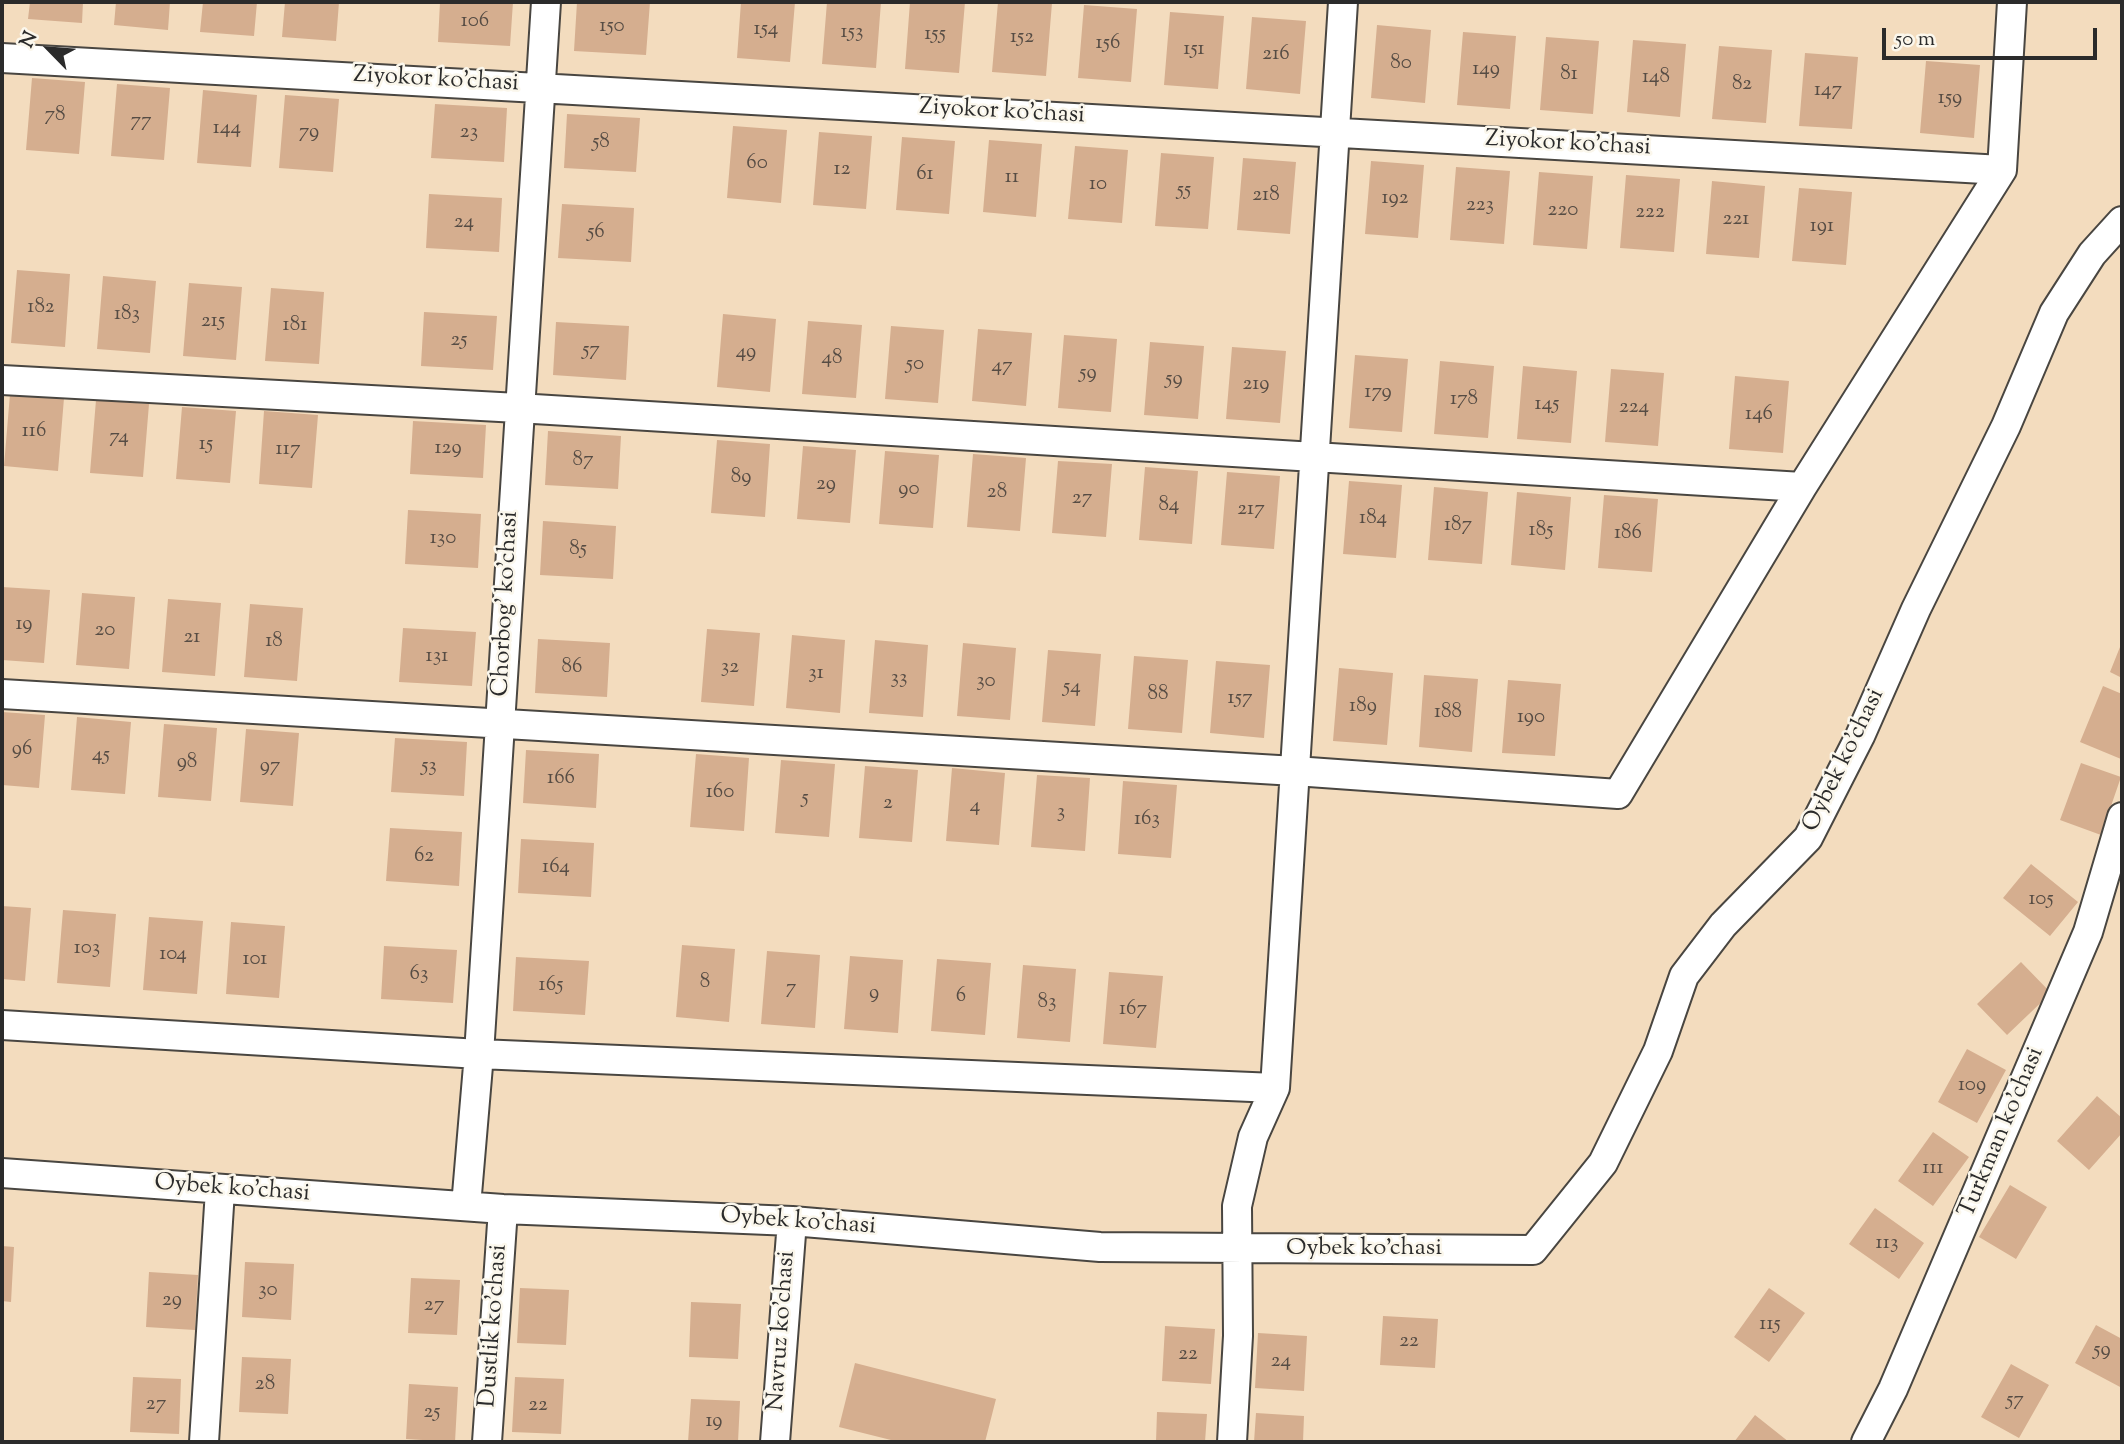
<!DOCTYPE html>
<html>
<head>
<meta charset="utf-8">
<style>
  body { margin:0 }
  #map { position:relative; width:2124px; height:1444px; overflow:hidden; background:#f3dcbe; font-family:"Sorts Mill Goudy",serif }
  canvas { display:block }
  .frame { position:absolute; inset:0; border:4px solid #2b2b2b; pointer-events:none }
  .north { position:absolute; left:14px; top:14px; width:70px; height:70px; -webkit-text-stroke:5px #fbf7ec; paint-order:stroke; rotate:295deg; font-size:19px; font-weight:700; line-height:28px; text-align:center; color:#2b2b2b }
  .north::after { content:''; display:block; margin:auto; width:24px; height:32px; background:#2b2b2b; clip-path:polygon(50% 0,100% 100%,50% 72%,0 100%) }
  .scale { position:absolute; left:1882px; top:28px; width:215px; height:32px; box-sizing:border-box; border:4px solid #2b2b2b; border-top:0; padding-left:9px; font-size:21px; line-height:24px; white-space:nowrap; color:#2b2b2b; -webkit-text-stroke:5px #fbf7ec; paint-order:stroke }
</style>
</head>
<body>
<div id="map">
<canvas width="2124" height="1444"></canvas>
<div class="frame"></div>
<div class="north">N</div>
<div class="scale">50 m</div>
</div>
<script>
const ctx = document.querySelector('canvas').getContext('2d');
ctx.lineJoin = 'round';
function paint(path, color) { ctx.fillStyle = color; ctx.fill(path, 'evenodd'); }
const shape = rows => new Path2D(rows.map(r => 'M' + r).join(''));
function strokePath(path, color, width, dash) { ctx.strokeStyle = color; ctx.lineWidth = width; ctx.lineCap = dash ? 'butt' : 'round'; ctx.setLineDash(dash || []); ctx.stroke(path); }
function label(font, color, halo, rows, align = 'center') {
  ctx.font = font + ' "Sorts Mill Goudy",serif'; ctx.lineWidth = 5; ctx.setLineDash([]); ctx.textBaseline = 'middle'; ctx.strokeStyle = halo; ctx.fillStyle = color; for (const [text, x, y, turn = 0] of rows) {
    ctx.save(); ctx.translate(x, y); ctx.rotate((+turn || 0) * Math.PI / 180); ctx.textAlign = isNaN(turn) ? turn : align; if (halo) ctx.strokeText(text, 0, 0); ctx.fillText(text, 0, 0); ctx.restore();
  }
}
const building = shape([
  [30,2,83,2,82,23,28,19],
  [116,2,170,2,168,30,114,25],
  [203,2,257,2,254,36,200,32],
  [285,2,339,2,336,41,282,37],
  [440,2,513,2,510,46,438,42],
  [577,2,650,2,646,55,574,51],
  [741,2,795,2,790,62,737,58],
  [827,2,881,2,876,68,822,64],
  [910,2,965,2,959,73,905,69],
  [998,2,1052,3,1046,76,992,72],
  [1084,5,1137,9,1131,82,1078,78],
  [1170,12,1224,16,1218,89,1164,85],
  [1252,17,1306,21,1300,94,1246,89],
  [1377,25,1431,30,1425,103,1371,98],
  [1463,32,1516,36,1510,109,1457,105],
  [1546,37,1599,41,1593,114,1540,110],
  [1633,40,1686,44,1680,117,1627,112],
  [1719,46,1772,50,1766,123,1712,119],
  [1805,53,1858,57,1852,129,1799,126],
  [1926,61,1980,65,1974,138,1920,133],
  [32,78,85,82,79,154,26,150],
  [117,84,170,88,164,160,111,156],
  [203,90,257,95,251,167,197,163],
  [285,95,339,99,333,172,279,168],
  [435,104,507,108,504,162,431,158],
  [567,114,640,118,636,172,564,168],
  [733,126,787,130,781,203,727,198],
  [819,132,872,136,866,209,813,205],
  [902,137,955,141,949,214,896,210],
  [989,140,1042,144,1036,217,983,212],
  [1075,146,1128,150,1122,223,1068,219],
  [1161,153,1214,157,1208,229,1155,226],
  [1243,158,1296,162,1290,234,1237,230],
  [1371,161,1424,165,1418,238,1365,234],
  [1456,167,1510,171,1504,244,1450,240],
  [1539,172,1593,176,1587,249,1533,245],
  [1626,175,1680,179,1674,252,1620,248],
  [1712,181,1765,186,1759,258,1706,254],
  [1799,188,1852,192,1846,265,1792,261],
  [429,194,502,198,499,252,426,248],
  [562,204,634,208,631,262,558,258],
  [17,270,70,274,65,347,11,343],
  [103,276,156,281,150,353,97,349],
  [189,283,242,287,236,360,183,356],
  [271,288,324,292,319,364,265,361],
  [424,312,497,316,493,370,421,366],
  [723,314,776,319,770,392,717,387],
  [808,321,862,325,856,398,802,394],
  [556,322,629,326,626,380,553,375],
  [891,326,944,330,938,403,885,399],
  [978,329,1032,333,1026,406,972,401],
  [1064,335,1117,339,1111,412,1058,408],
  [1150,342,1204,346,1198,419,1144,415],
  [1232,347,1286,351,1280,423,1226,419],
  [1355,355,1408,359,1402,432,1349,428],
  [1440,361,1494,366,1488,438,1434,434],
  [1523,366,1577,371,1571,443,1517,439],
  [1611,369,1664,373,1658,446,1605,442],
  [1735,376,1789,381,1783,453,1729,449],
  [10,394,64,398,58,471,4,466],
  [96,400,149,404,143,477,90,473],
  [182,407,236,411,230,483,176,479],
  [264,411,318,415,312,488,259,484],
  [413,421,486,425,483,478,410,474],
  [548,431,621,436,618,489,545,485],
  [717,440,770,444,765,517,711,513],
  [803,446,856,450,850,523,797,519],
  [885,451,939,455,933,528,879,524],
  [973,454,1026,458,1020,531,967,527],
  [1058,461,1112,464,1106,537,1052,533],
  [1145,467,1198,471,1192,544,1139,540],
  [1227,472,1280,476,1274,549,1221,545],
  [1349,481,1402,485,1396,558,1343,554],
  [1434,487,1488,492,1482,564,1428,560],
  [1517,492,1571,497,1565,570,1511,565],
  [1604,495,1658,499,1652,572,1598,568],
  [408,510,481,514,478,568,405,564],
  [543,521,616,526,613,579,540,575],
  [2,587,50,590,44,663,2,660],
  [82,593,135,597,129,669,76,665],
  [168,599,221,603,215,676,162,672],
  [250,604,303,608,297,681,244,677],
  [403,628,476,632,472,686,399,682],
  [707,629,760,633,754,706,701,702],
  [792,635,845,640,840,713,786,708],
  [538,639,610,643,607,697,535,693],
  [875,640,928,645,923,717,869,713],
  [2122,642,2122,678,2110,672],
  [963,643,1016,648,1010,720,957,716],
  [1048,650,1101,654,1095,726,1042,722],
  [1134,656,1188,660,1182,733,1128,729],
  [1216,661,1270,665,1264,738,1210,733],
  [1339,668,1393,673,1387,745,1333,741],
  [1424,675,1478,679,1472,752,1419,747],
  [1508,680,1561,684,1555,756,1502,753],
  [2103,686,2122,694,2121,759,2080,742],
  [2,712,45,715,39,788,2,785],
  [77,717,131,722,125,794,71,790],
  [164,724,217,728,211,801,158,797],
  [246,729,299,733,293,806,240,802],
  [395,738,467,742,464,796,391,792],
  [526,750,599,754,596,808,523,803],
  [696,754,749,758,744,831,690,827],
  [781,760,835,764,829,837,775,833],
  [2081,763,2121,777,2101,835,2060,820],
  [865,766,918,770,912,842,859,838],
  [952,768,1005,773,999,845,946,841],
  [1037,775,1090,778,1085,851,1031,847],
  [1123,781,1177,785,1171,858,1118,854],
  [390,828,462,832,459,886,386,881],
  [521,839,594,843,591,897,518,893],
  [2031,864,2078,902,2050,936,2003,898],
  [2,906,31,908,25,981,2,979],
  [63,910,116,914,110,987,57,983],
  [149,917,203,921,197,994,143,990],
  [231,922,285,926,279,998,226,994],
  [682,945,735,949,729,1022,676,1017],
  [384,946,457,950,453,1003,381,999],
  [767,951,820,955,815,1028,761,1024],
  [850,956,903,960,898,1033,844,1029],
  [516,957,589,961,585,1015,513,1011],
  [937,959,991,963,985,1035,931,1031],
  [2021,962,2051,993,2007,1035,1977,1004],
  [1023,965,1076,969,1070,1042,1017,1038],
  [1109,972,1163,976,1156,1048,1103,1044],
  [1967,1049,2006,1070,1977,1123,1938,1102],
  [2097,1096,2122,1118,2122,1133,2089,1170,2057,1141],
  [1933,1132,1969,1157,1933,1206,1898,1181],
  [2010,1185,2047,1207,2016,1259,1979,1237],
  [1875,1208,1924,1243,1899,1279,1849,1244],
  [2,1246,14,1247,11,1302,2,1301],
  [245,1262,294,1264,291,1320,242,1317],
  [149,1272,198,1275,195,1330,146,1327],
  [411,1278,460,1280,457,1335,408,1333],
  [520,1288,569,1290,566,1345,517,1343],
  [1769,1288,1805,1313,1769,1362,1734,1337],
  [691,1302,741,1304,738,1359,689,1357],
  [1383,1316,1438,1319,1435,1368,1380,1365],
  [2096,1325,2122,1339,2122,1388,2075,1363],
  [1165,1326,1215,1329,1211,1384,1162,1381],
  [1258,1333,1307,1336,1304,1391,1255,1388],
  [242,1357,291,1359,288,1414,239,1412],
  [855,1363,996,1399,985,1442,899,1442,839,1427],
  [2011,1364,2049,1385,2019,1438,1981,1417],
  [133,1377,181,1379,179,1434,130,1432],
  [515,1377,564,1379,561,1434,512,1432],
  [409,1384,458,1387,455,1442,406,1439],
  [691,1399,740,1401,738,1442,688,1442],
  [1157,1412,1207,1414,1205,1442,1156,1442],
  [1256,1413,1304,1416,1303,1442,1254,1442],
  [1755,1415,1789,1442,1734,1442]
]);
const minor = shape([
  [2,58,2002,170],
  [2,380,518,408,1802,487],
  [2,694,1295,771,1618,794,1802,487,2002,170,2012,2],
  [2,1025,479,1054,1275,1088],
  [2,1173,503,1209,792,1221,1100,1247,1533,1250,1603,1163,1658,1051,1684,976,1723,925,1808,838,1860,736,1916,609,2006,426,2054,313,2092,254,2122,221],
  [466,1206,479,1054,546,2],
  [204,1442,220,1190],
  [487,1442,503,1209],
  [775,1442,792,1221],
  [1232,1442,1238,1336,1237,1206,1253,1137,1275,1088,1343,2],
  [1866,1442,1893,1389,2088,932,2122,817]
]);
const numberNames = [
  ["106",475,22],
  ["150",612,27],
  ["154",766,30],
  ["153",852,33],
  ["155",935,35],
  ["152",1022,38],
  ["156",1108,44],
  ["151",1194,50],
  ["216",1276,55],
  ["80",1401,64],
  ["149",1486,70],
  ["81",1569,75],
  ["148",1656,78],
  ["82",1742,85],
  ["147",1828,91],
  ["159",1950,99],
  ["78",55,116],
  ["77",141,122],
  ["144",227,129],
  ["79",309,133],
  ["23",469,133],
  ["58",601,143],
  ["60",757,164],
  ["12",842,170],
  ["61",925,175],
  ["11",1012,178],
  ["10",1098,185],
  ["55",1184,191],
  ["218",1266,196],
  ["192",1395,199],
  ["223",1480,206],
  ["220",1563,211],
  ["222",1650,213],
  ["221",1736,220],
  ["24",464,223],
  ["191",1822,227],
  ["56",596,233],
  ["182",41,308],
  ["183",127,315],
  ["215",213,322],
  ["181",295,326],
  ["25",459,341],
  ["57",591,351],
  ["49",746,353],
  ["48",832,359],
  ["50",915,365],
  ["47",1002,367],
  ["59",1088,374],
  ["59",1174,380],
  ["219",1256,385],
  ["179",1378,393],
  ["178",1464,400],
  ["145",1547,405],
  ["224",1634,408],
  ["146",1759,415],
  ["116",34,432],
  ["74",119,438],
  ["15",206,445],
  ["129",448,449],
  ["117",288,450],
  ["87",583,461],
  ["89",741,478],
  ["29",826,485],
  ["90",909,490],
  ["28",997,493],
  ["27",1082,499],
  ["84",1169,506],
  ["217",1251,510],
  ["184",1373,519],
  ["187",1458,526],
  ["185",1541,531],
  ["186",1628,534],
  ["130",443,539],
  ["85",578,550],
  ["19",24,625],
  ["20",105,631],
  ["21",192,638],
  ["18",274,642],
  ["131",437,657],
  ["86",572,668],
  ["32",730,668],
  ["31",816,674],
  ["33",899,679],
  ["30",986,682],
  ["54",1072,688],
  ["88",1158,695],
  ["157",1240,699],
  ["189",1363,707],
  ["188",1448,713],
  ["190",1531,718],
  ["96",22,750],
  ["45",101,756],
  ["98",187,763],
  ["97",270,767],
  ["53",429,767],
  ["166",561,779],
  ["160",720,793],
  ["5",805,799],
  ["2",888,804],
  ["4",975,807],
  ["3",1061,813],
  ["163",1147,820],
  ["62",424,857],
  ["164",556,868],
  ["105",2041,900],
  ["103",87,949],
  ["104",173,955],
  ["101",255,960],
  ["63",419,975],
  ["8",705,983],
  ["165",551,986],
  ["7",791,989],
  ["9",874,994],
  ["6",961,997],
  ["83",1047,1003],
  ["167",1133,1010],
  ["109",1972,1086],
  ["111",1933,1169],
  ["113",1887,1244],
  ["30",268,1291],
  ["29",172,1301],
  ["27",434,1306],
  ["115",1770,1325],
  ["22",1409,1342],
  ["59",2102,1351],
  ["22",1188,1355],
  ["24",1281,1362],
  ["28",265,1385],
  ["57",2015,1401],
  ["27",156,1405],
  ["22",538,1406],
  ["25",432,1413],
  ["19",714,1422]
];
const streetNames = [
  ["Ziyokor ko'chasi",436,81,3],
  ["Ziyokor ko'chasi",1002,113,3],
  ["Ziyokor ko'chasi",1568,145,3],
  ["Chorbog' ko'chasi",507,604,-87],
  ["Oybek ko'chasi",1845,761,-64],
  ["Turkman ko'chasi",2003,1133,-67],
  ["Oybek ko'chasi",232,1190,4],
  ["Oybek ko'chasi",798,1223,4],
  ["Oybek ko'chasi",1364,1250],
  ["Dustlik ko'chasi",495,1326,-86],
  ["Navruz ko'chasi",783,1331,-86]
];
paint(building, '#d5ae8f');
strokePath(minor, '#494641', 32);
strokePath(minor, '#fff', 28);
label('21px', '#564c44', null, numberNames);
label('24px', '#2b2b2b', '#fbf7ec', streetNames);
</script>
</body>
</html>
